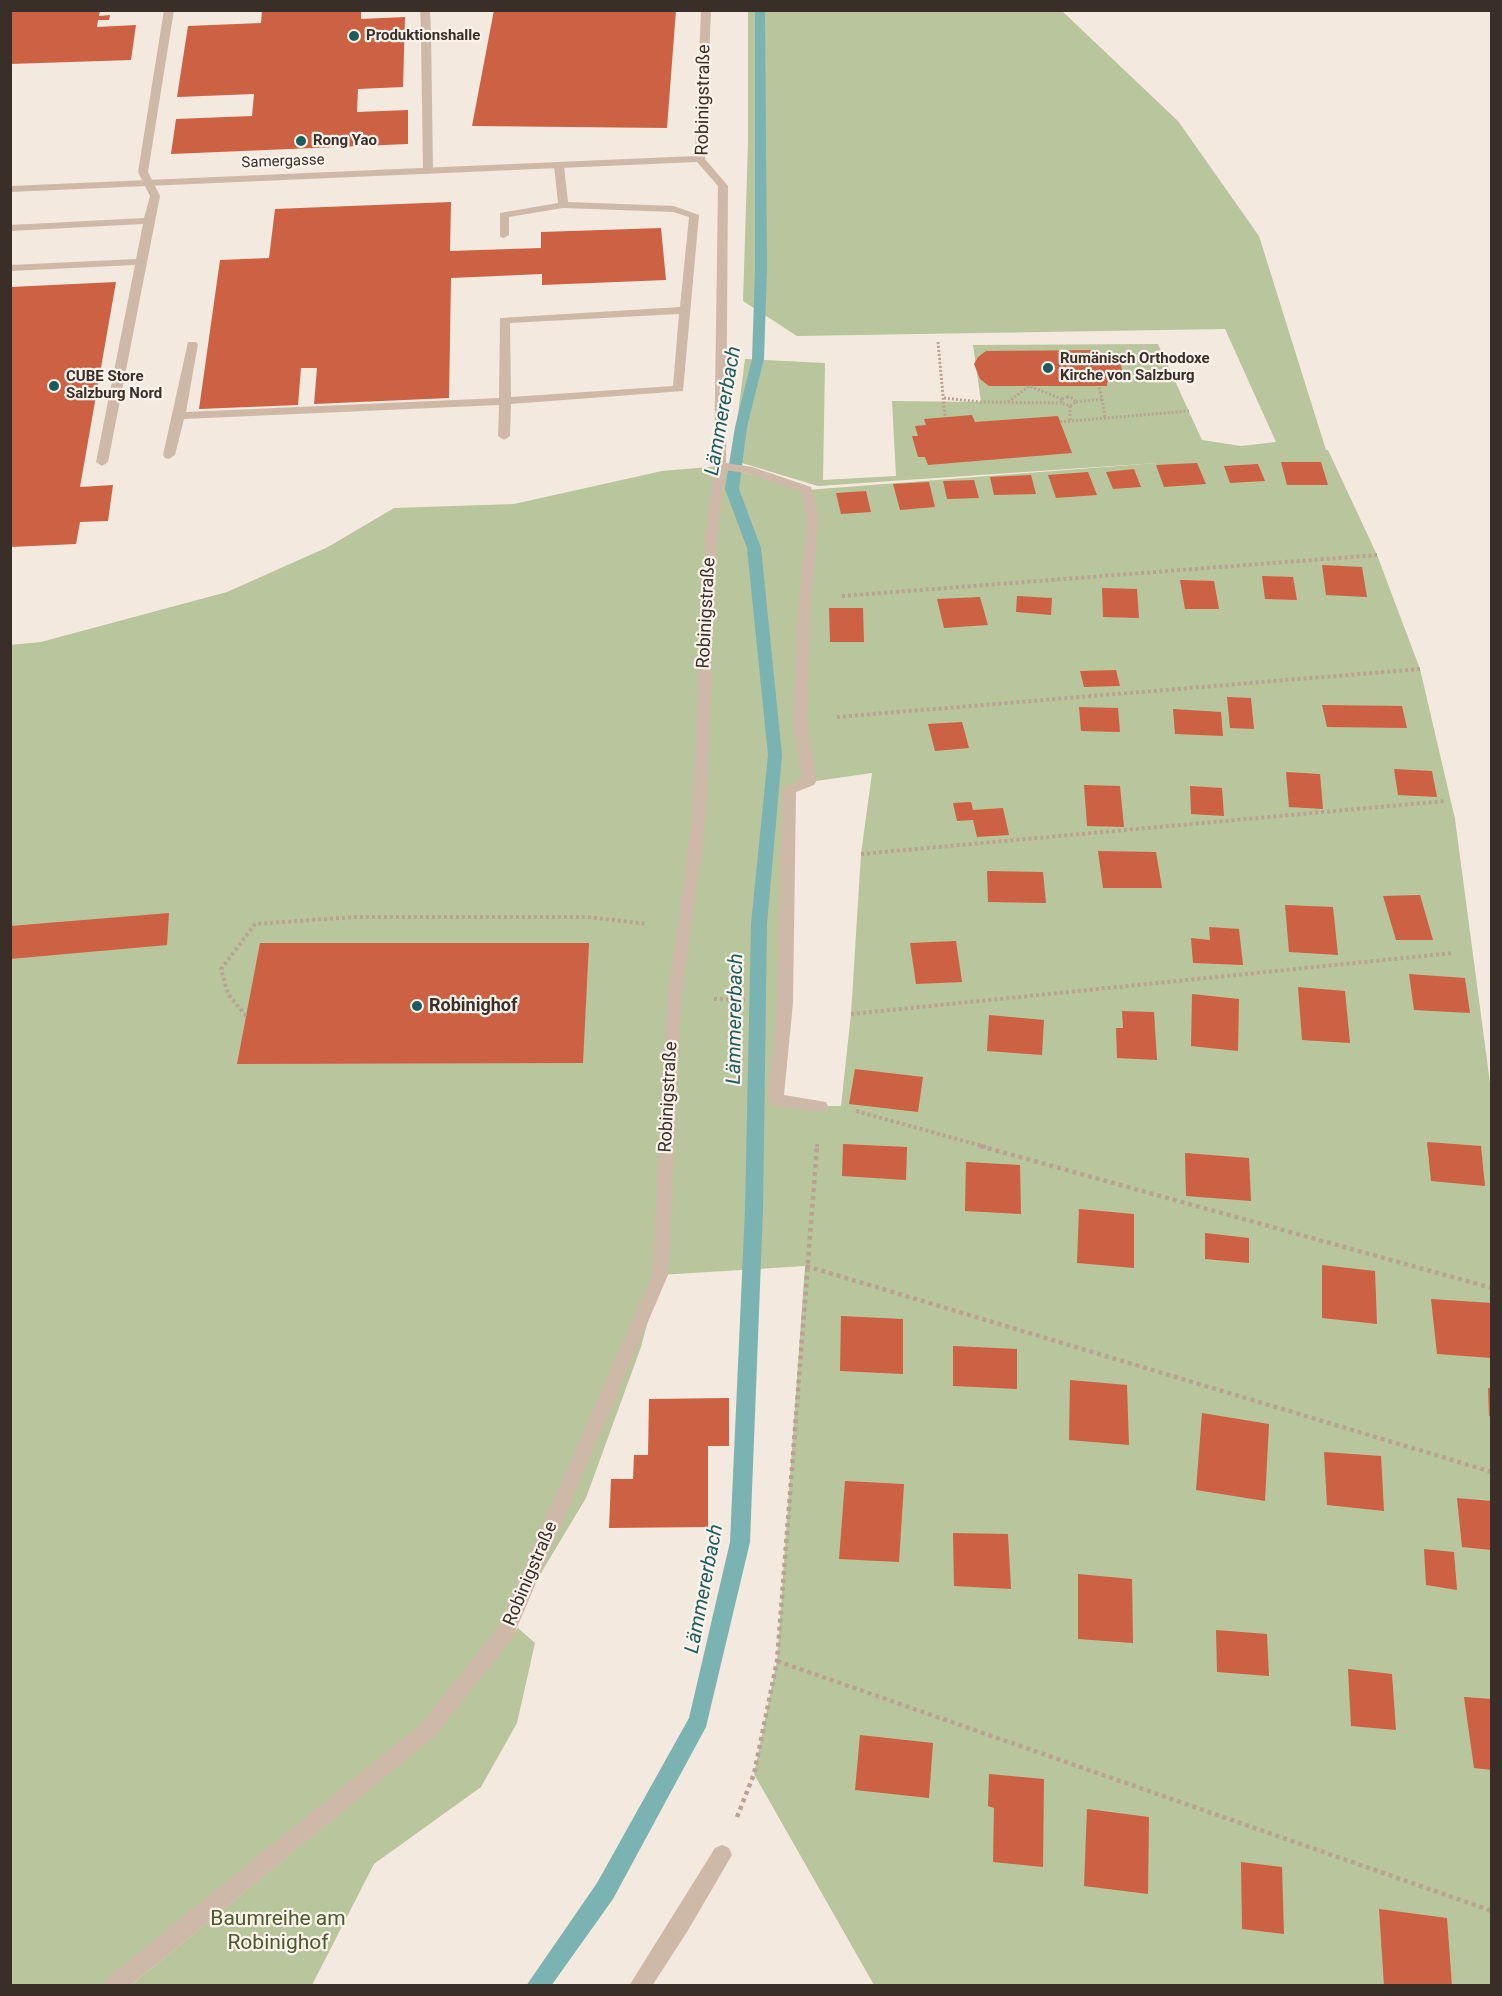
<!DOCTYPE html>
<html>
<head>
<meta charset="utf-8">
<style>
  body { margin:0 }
  #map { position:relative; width:1502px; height:1996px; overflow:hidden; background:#f4e9de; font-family:Roboto,sans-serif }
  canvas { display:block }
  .frame { position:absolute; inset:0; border:12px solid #3a2e29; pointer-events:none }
</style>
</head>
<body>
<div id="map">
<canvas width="1502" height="1996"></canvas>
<div class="frame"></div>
</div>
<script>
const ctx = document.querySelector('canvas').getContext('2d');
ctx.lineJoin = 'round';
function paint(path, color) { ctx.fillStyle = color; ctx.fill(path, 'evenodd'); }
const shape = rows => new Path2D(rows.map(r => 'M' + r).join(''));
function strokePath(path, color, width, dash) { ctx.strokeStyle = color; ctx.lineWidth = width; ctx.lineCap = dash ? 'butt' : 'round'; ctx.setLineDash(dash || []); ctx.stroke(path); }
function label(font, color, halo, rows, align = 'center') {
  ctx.font = font + ' Roboto,sans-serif'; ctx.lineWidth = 4.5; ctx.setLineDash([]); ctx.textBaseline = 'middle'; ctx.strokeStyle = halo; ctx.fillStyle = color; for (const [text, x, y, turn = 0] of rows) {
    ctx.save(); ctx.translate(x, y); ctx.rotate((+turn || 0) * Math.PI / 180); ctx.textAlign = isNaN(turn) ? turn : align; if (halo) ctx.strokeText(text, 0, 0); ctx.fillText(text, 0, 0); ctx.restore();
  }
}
const green = shape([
  [748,11,1062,11,1178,121,1259,236,1326,450,1328,450,1377,555,1420,669,1455,819,1492,1098,1491,1985,874,1985,754,1774,777,1660,805,1266,660,1275,641,1347,586,1498,505,1633,428,1730,113,1985,11,1985,10,645,41,642,227,592,328,547,394,508,514,504,662,471,720,466,807,490,1157,463,818,486,732,460,745,359,825,363,823,480,896,476,892,401,981,402,973,345,1158,344,1202,440,1241,446,1276,442,1225,329,797,336,743,301,748,143],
  [872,773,861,854,851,1014,841,1106,820,1106,776,1099,789,790,809,782],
  [518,1628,535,1643,517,1723,481,1787,374,1864,312,1985,130,1986,429,1740]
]);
const stream = shape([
  [755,10,765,10,767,270,764,359,747,427,739,489,761,548,782,755,767,924,763,1209,750,1542,706,1727,613,1899,551,1986,526,1986,597,1883,689,1718,730,1542,745,1209,751,924,768,755,747,548,725,489,735,427,752,359,755,270,755,10]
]);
const building = shape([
  [10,10,100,10,99,16,110,15,109,20,98,20,97,27,136,25,131,60,10,64],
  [262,10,361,10,361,19,405,17,403,87,358,89,357,112,408,110,408,144,171,154,176,119,252,116,254,94,177,97,188,26,261,23],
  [494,10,676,10,667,128,472,126],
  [451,202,450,251,541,248,541,232,661,228,666,280,542,285,542,274,451,278,449,398,314,404,317,368,301,368,298,405,199,409,220,260,269,258,275,209],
  [116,282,80,487,113,485,108,521,80,522,76,544,10,547,10,287],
  [1098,350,1099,354,1110,355,1120,361,1123,375,1113,382,1107,382,1107,386,989,386,980,379,974,364,978,357,986,351],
  [972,415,975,422,1058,416,1072,453,928,465,925,457,918,457,912,436,918,436,915,426,926,425,924,419],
  [1281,462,1321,462,1328,485,1287,485],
  [1197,463,1206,484,1164,487,1156,465],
  [1258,464,1265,481,1230,483,1224,466],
  [1134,469,1141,487,1113,489,1106,472],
  [1088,472,1097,495,1056,498,1048,475],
  [1031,475,1036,494,994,495,990,477],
  [974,480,979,498,947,499,943,481],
  [929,482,935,507,900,510,893,484],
  [866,491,871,512,841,514,836,493],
  [1322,565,1362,567,1367,597,1326,595],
  [1262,576,1293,577,1297,600,1265,599],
  [1180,580,1214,581,1219,609,1185,609],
  [1102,588,1137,589,1139,618,1103,617],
  [1017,596,1052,598,1051,615,1016,612],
  [980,597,988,625,944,628,937,599],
  [829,608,863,608,864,642,830,642],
  [1116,670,1120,686,1084,687,1080,671],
  [1227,697,1251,698,1254,729,1230,728],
  [1322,705,1402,706,1407,728,1327,727],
  [1079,707,1118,708,1120,732,1081,731],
  [1173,709,1221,712,1223,736,1175,734],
  [962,722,969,748,935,751,928,724],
  [1394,769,1432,771,1437,797,1398,795],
  [1286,772,1320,774,1323,809,1289,807],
  [1084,785,1120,786,1124,827,1087,826],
  [1190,786,1222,788,1224,816,1191,814],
  [971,802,973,810,1003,808,1009,835,977,837,973,820,957,821,953,803],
  [1098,851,1156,852,1162,888,1103,888],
  [987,871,1043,872,1046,903,988,902],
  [1420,895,1433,940,1396,940,1383,896],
  [1285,905,1333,907,1338,955,1289,952],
  [169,913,167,945,10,959,10,926],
  [1209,927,1239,929,1243,965,1193,963,1191,938,1210,940],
  [956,941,962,982,916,984,910,943],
  [260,943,589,943,583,1063,237,1064],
  [1409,974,1465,978,1470,1013,1414,1010],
  [1298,987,1345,991,1350,1043,1302,1040],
  [1192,994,1239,999,1238,1051,1191,1046],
  [1122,1011,1154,1012,1157,1060,1117,1058,1116,1028,1123,1028],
  [989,1015,1044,1020,1042,1055,987,1051],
  [855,1069,923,1077,918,1112,849,1104],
  [1427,1142,1481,1146,1485,1186,1431,1181],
  [843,1144,907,1147,906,1180,842,1176],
  [1185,1153,1249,1158,1251,1201,1186,1196],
  [966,1162,1020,1165,1021,1214,965,1211],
  [1079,1209,1134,1214,1134,1268,1077,1263],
  [1205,1233,1249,1238,1249,1263,1205,1259],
  [1322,1265,1375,1271,1377,1324,1322,1318],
  [1431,1299,1492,1303,1492,1358,1437,1354],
  [841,1316,903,1319,903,1374,840,1371],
  [953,1346,1017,1349,1017,1389,953,1386],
  [1070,1380,1127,1385,1129,1445,1069,1440],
  [1488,1388,1492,1388,1492,1417,1489,1416],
  [729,1398,729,1446,708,1446,708,1527,609,1528,611,1479,633,1479,634,1455,648,1455,649,1399],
  [1202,1413,1269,1424,1265,1501,1196,1490],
  [1324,1452,1381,1456,1384,1511,1327,1505],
  [845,1481,904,1484,899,1562,839,1559],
  [1457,1498,1492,1501,1492,1550,1462,1547],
  [953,1533,1008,1534,1011,1589,954,1586],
  [1424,1549,1454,1552,1457,1590,1426,1585],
  [1078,1574,1132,1579,1133,1643,1078,1639],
  [1216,1630,1267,1634,1269,1676,1217,1672],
  [1348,1669,1392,1674,1396,1730,1351,1726],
  [1464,1697,1492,1699,1492,1770,1474,1768],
  [860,1735,933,1743,929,1798,855,1790],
  [989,1774,1044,1779,1043,1867,993,1862,994,1808,988,1806],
  [1087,1809,1149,1817,1148,1894,1084,1886],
  [1241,1862,1282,1867,1284,1934,1242,1929],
  [1379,1909,1447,1918,1452,1986,1384,1986]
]);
const pathFar2 = shape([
  [938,342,945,417],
  [1067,397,1073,398,1076,402,1070,406,1061,403,1062,399,1067,397],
  [944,398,981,402,1061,403],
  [1102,399,1105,418],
  [1008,402,1029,386,1062,399],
  [1076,402,1102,399,1099,386],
  [1070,406,1070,421],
  [1060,422,1189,411]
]);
const pathFar1 = shape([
  [842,596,1377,555],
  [837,717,1420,669],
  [861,854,1445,801],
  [714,999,745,1000],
  [851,1014,1453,953],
  [246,1016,228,994,221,969,255,924,355,917,588,917,647,924],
  [856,1111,986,1147],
  [817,1147,817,1142]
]);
const path = shape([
  [980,1146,1492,1288],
  [806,1266,1492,1472],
  [777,1661,1492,1911],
  [737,1817,754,1774,777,1661,817,1146]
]);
const lane = shape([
  [164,10,174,10,148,172,160,196,108,462,102,466,96,462,135,265,10,271,10,265,136,259,143,224,10,231,10,225,144,218,150,196,138,172,164,10],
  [420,10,430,10,431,32,433,171,428,174,423,171,421,35,405,36,400,33,405,30,421,29,420,10],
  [559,163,564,166,568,202,674,206,699,215,683,391,511,404,510,436,504,440,498,436,499,405,184,419,175,455,169,459,165,458,163,455,188,342,196,342,198,344,186,412,499,398,500,318,680,307,689,217,673,212,563,208,509,217,509,235,504,238,500,237,500,213,558,203,554,166,559,163],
  [679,314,673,386,511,397,510,323,679,314],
  [720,462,752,467,811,487,819,517,811,599,807,720,816,782,814,785,796,792,793,1003,784,1095,826,1102,828,1106,826,1110,820,1112,776,1106,770,1104,768,1100,777,1003,782,790,784,787,802,780,793,720,799,599,807,517,801,492,746,473,716,469,714,466,720,462]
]);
const street = shape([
  [701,10,711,10,705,159,728,186,726,466,717,537,706,819,682,995,668,1275,512,1639,435,1736,130,1986,103,1986,106,1979,421,1724,498,1627,652,1275,668,995,692,819,705,537,714,466,718,186,697,162,10,192,10,186,695,156,701,10],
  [722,1845,729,1848,732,1855,687,1932,652,1986,629,1986,715,1848,722,1845]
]);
const markers = [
  [354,36,6,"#1b5c5f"],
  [301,141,6,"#1b5c5f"],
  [1048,368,6,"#1b5c5f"],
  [54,386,6,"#1b5c5f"],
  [417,1006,6,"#1b5c5f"]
];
const farPoinames = [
  ["Produktionshalle",366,36],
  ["Rong Yao",313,141],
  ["Rumänisch Orthodoxe",1060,359],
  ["Kirche von Salzburg",1060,376],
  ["CUBE Store",66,377],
  ["Salzburg Nord",66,394]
];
const farStreetnames = [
  ["Samergasse",283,162,-2]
];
const streetNames = [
  ["Robinigstraße",704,100,-89],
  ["Robinigstraße",707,613,-87],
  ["Robinigstraße",669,1097,-87],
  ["Robinigstraße",531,1574,-67]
];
const poiNames = [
  ["Robinighof",429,1006]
];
const waterNames = [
  ["Lämmererbach",724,411,-80],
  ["Lämmererbach",736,1019,-89],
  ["Lämmererbach",705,1589,-79]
];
const nearParknames = [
  ["Baumreihe am",278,1920],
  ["Robinighof",278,1944]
];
paint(green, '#b8c59d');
paint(stream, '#7bb3b3');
paint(building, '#cd6143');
strokePath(pathFar2, '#baa293', 3, [2, 2]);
strokePath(pathFar1, '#baa293', 4, [3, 3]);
strokePath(path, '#baa293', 4.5, [4, 4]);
paint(lane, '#ceb9a9');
paint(street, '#ceb9a9');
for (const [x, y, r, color] of markers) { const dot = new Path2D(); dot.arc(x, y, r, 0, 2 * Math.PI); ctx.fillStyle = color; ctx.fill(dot); strokePath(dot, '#fbf3eb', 2); }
label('bold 15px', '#3a2e29', '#fbf3eb', farPoinames, 'left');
label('15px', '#3a2e29', '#fbf3eb', farStreetnames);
label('18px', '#3a2e29', '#fbf3eb', streetNames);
label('bold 18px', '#3a2e29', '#fbf3eb', poiNames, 'left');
label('italic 20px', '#1b5c5f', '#fbf3eb', waterNames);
label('21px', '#4a5a2b', '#fbf3eb', nearParknames);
</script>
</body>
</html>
